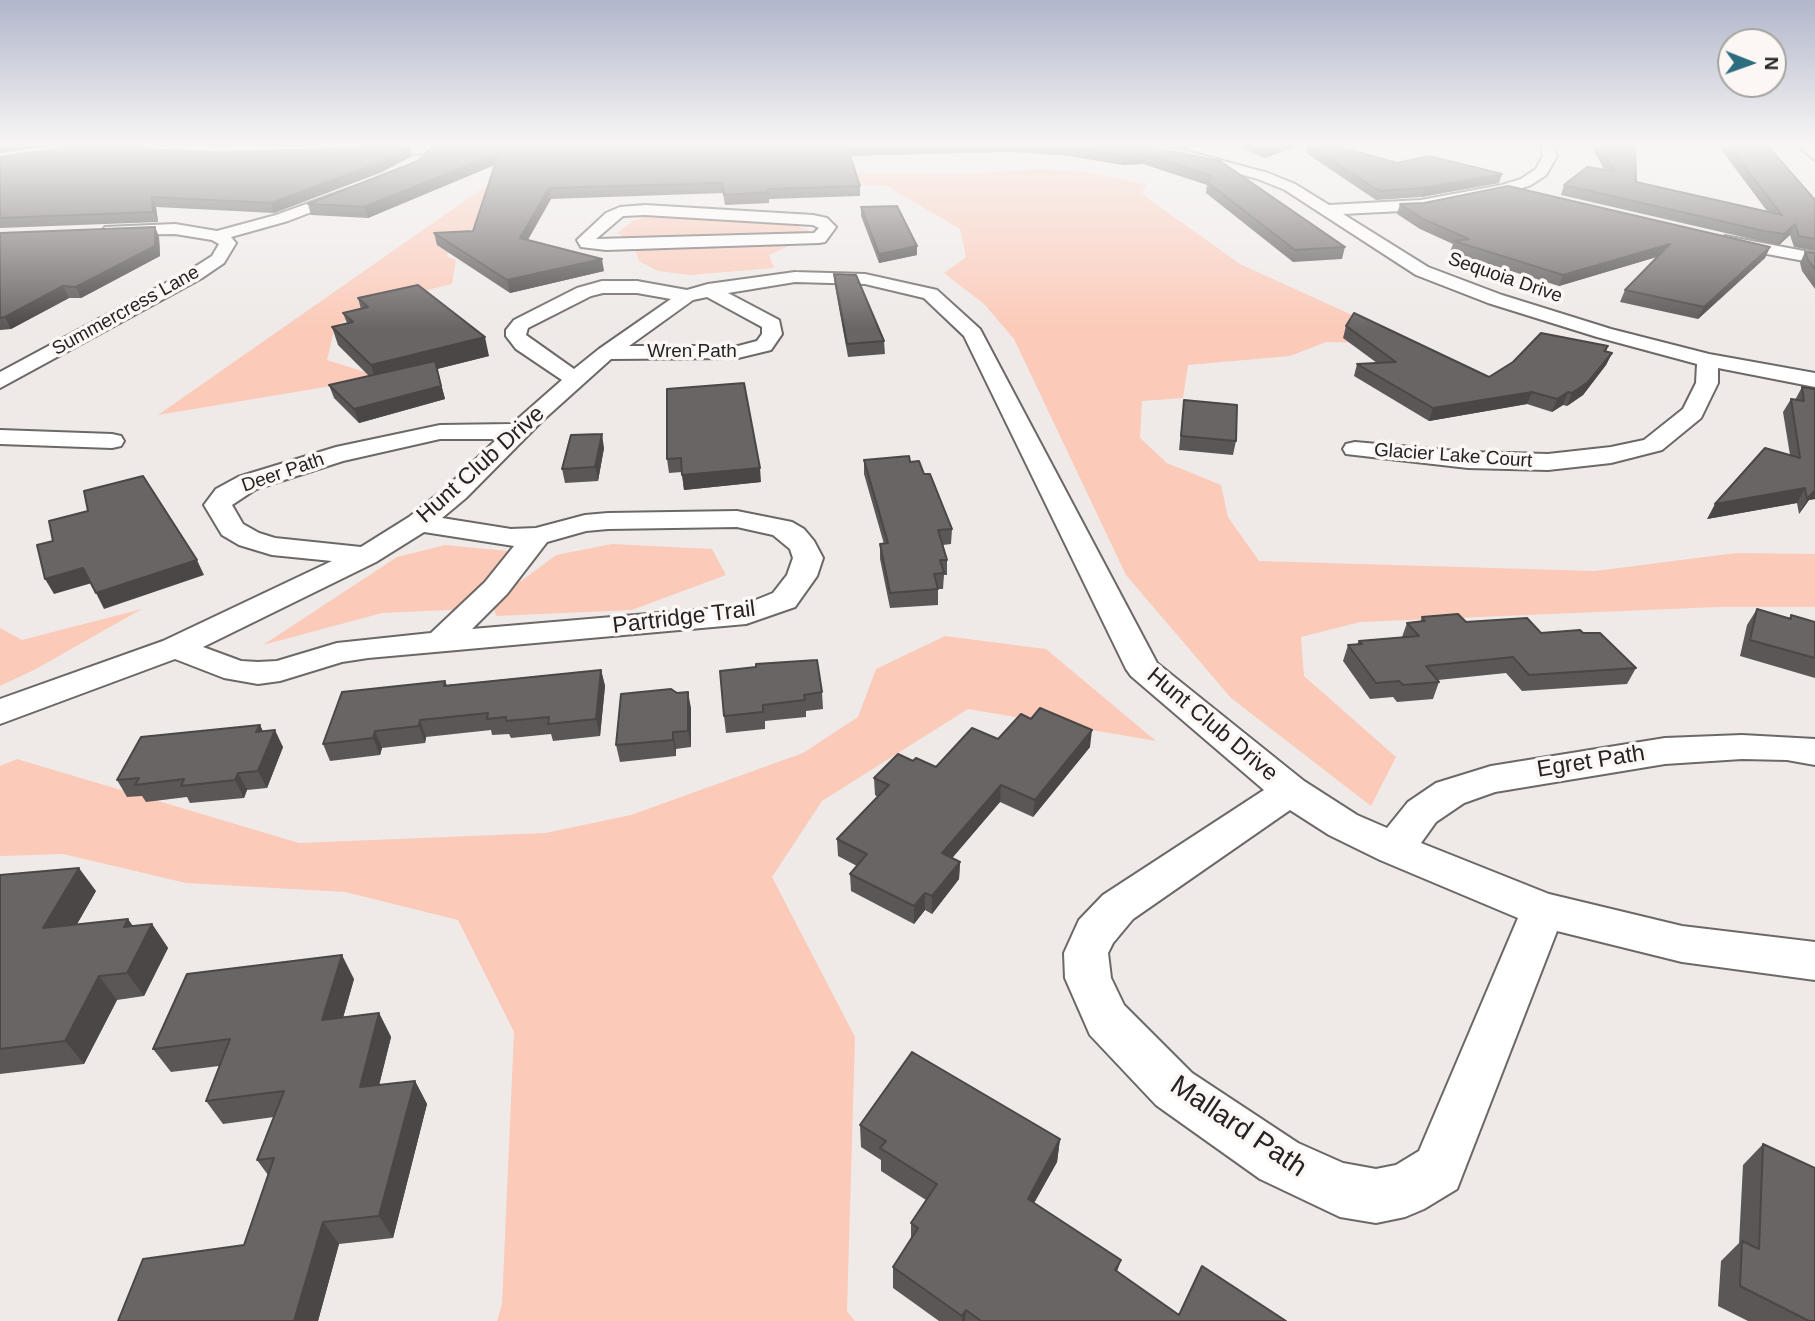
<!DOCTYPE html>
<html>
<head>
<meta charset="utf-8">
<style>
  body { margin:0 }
  #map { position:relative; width:1815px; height:1321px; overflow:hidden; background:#efeae8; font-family:Helvetica,sans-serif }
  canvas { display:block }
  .north { position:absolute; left:1717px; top:28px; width:70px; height:70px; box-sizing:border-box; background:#fcf7f5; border:2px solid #a6a3a1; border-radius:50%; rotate:91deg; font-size:19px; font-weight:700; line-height:28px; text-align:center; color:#252423 }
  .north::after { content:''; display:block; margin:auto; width:24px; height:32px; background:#2c6d80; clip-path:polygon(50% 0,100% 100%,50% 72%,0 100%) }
</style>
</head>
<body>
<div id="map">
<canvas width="1815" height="1321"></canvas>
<div class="north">N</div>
</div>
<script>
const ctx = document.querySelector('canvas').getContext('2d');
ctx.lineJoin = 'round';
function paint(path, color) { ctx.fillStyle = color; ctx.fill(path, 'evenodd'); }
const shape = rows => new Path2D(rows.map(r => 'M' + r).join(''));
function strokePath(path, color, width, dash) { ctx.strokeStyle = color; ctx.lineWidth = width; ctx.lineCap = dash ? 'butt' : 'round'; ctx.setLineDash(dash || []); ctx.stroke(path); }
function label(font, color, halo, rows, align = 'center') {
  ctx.font = font + ' Helvetica,sans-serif'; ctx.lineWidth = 7; ctx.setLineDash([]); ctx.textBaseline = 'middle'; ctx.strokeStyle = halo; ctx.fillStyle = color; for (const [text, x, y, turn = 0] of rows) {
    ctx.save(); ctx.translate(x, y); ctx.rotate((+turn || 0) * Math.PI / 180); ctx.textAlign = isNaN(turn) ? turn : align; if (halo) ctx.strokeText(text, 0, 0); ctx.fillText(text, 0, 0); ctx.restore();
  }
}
const green = shape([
  [1038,169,1087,172,1146,184,1142,193,1150,200,1240,264,1416,344,1326,342,1290,356,1188,365,1183,398,1142,401,1140,438,1167,463,1221,485,1228,517,1259,561,1595,571,1736,553,1815,554,1815,607,1718,607,1360,622,1301,637,1304,676,1396,757,1371,806,1231,698,1126,575,1014,339,984,304,944,273,966,257,960,229,887,186,770,182,746,185,613,177,540,183,538,191,517,206,487,212,446,256,456,260,452,284,388,300,335,326,327,360,374,375,343,384,158,415,493,181,553,177,721,173,964,174],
  [654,215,787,222,810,231,797,242,769,255,774,268,690,275,658,271,639,261,635,250,681,245,626,238,617,233,633,221],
  [612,544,712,549,726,575,632,610,496,616,494,608,382,613,263,645,397,557,445,545,508,551,517,584,556,555],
  [142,609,34,670,0,686,0,628,22,640],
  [945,636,1046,649,1156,741,968,709,822,801,772,877,855,1037,847,1311,855,1321,497,1321,502,1304,514,1032,458,920,345,892,186,883,63,854,0,856,0,766,17,759,299,843,545,833,631,815,803,753,858,717,876,669]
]);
const minor = shape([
  [1114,144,1143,144,1190,152,1268,173,1295,184,1329,205,1421,200,1502,185,1521,179,1536,169,1543,156,1541,144,1553,144,1557,156,1546,175,1531,185,1510,192,1421,210,1343,214,1428,267,1502,295,1611,329,1709,354,1815,373,1815,387,1718,368,1718,383,1701,418,1662,450,1611,463,1548,470,1468,468,1346,454,1343,449,1346,444,1355,442,1468,452,1548,454,1611,447,1644,440,1683,409,1696,383,1697,364,1597,337,1488,303,1416,275,1285,190,1258,179,1189,160,1120,148,1114,144],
  [1796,144,1810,144,1815,149,1815,160,1796,144],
  [475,145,480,146,480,152,364,155,357,151,364,147,475,145],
  [351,188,356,189,358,192,356,195,288,221,231,237,236,243,224,263,202,278,0,388,0,372,190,270,212,256,219,244,212,240,175,234,111,235,103,230,105,227,175,224,217,231,276,215,351,188],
  [645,205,813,215,827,218,836,227,825,242,819,243,606,250,581,247,577,240,606,213,620,207,645,205],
  [645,215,813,225,819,228,814,233,596,239,623,216,645,215],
  [1725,236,1815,253,1815,263,1719,245,1717,241,1725,236],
  [795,272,865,274,937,290,980,329,1157,663,1304,781,1357,815,1387,828,1408,802,1436,783,1491,766,1665,738,1742,735,1815,739,1815,765,1787,760,1742,759,1665,764,1495,792,1464,803,1436,822,1421,843,1549,894,1682,926,1815,942,1815,980,1682,962,1557,931,1457,1189,1424,1209,1405,1217,1376,1223,1340,1217,1260,1179,1156,1105,1090,1035,1065,978,1064,953,1079,920,1103,895,1264,790,1131,676,1126,669,964,336,924,298,865,284,795,282,728,293,779,320,782,334,771,350,738,358,611,359,542,421,466,498,442,518,511,529,536,528,585,515,608,513,737,511,792,522,804,529,814,541,823,558,817,576,795,607,746,624,368,658,342,662,280,681,258,684,224,678,175,659,0,724,0,699,163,641,332,561,272,555,239,545,222,535,204,505,216,489,238,477,336,447,440,425,512,424,562,380,516,349,506,336,506,330,514,320,577,288,602,281,637,281,687,290,708,284,795,272],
  [603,293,637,293,671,299,599,349,574,369,526,335,528,328,591,296,603,293],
  [707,297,762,327,762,334,757,341,738,346,629,346,693,300,707,297],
  [440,439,497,439,448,486,409,517,361,547,275,538,259,533,243,524,232,505,256,489,343,461,440,439],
  [737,527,773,535,790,549,793,558,787,575,773,593,741,606,472,629,507,594,547,542,586,531,608,529,737,527],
  [424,532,514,546,485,582,431,633,337,643,277,661,258,662,241,661,203,647,376,562,424,532],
  [1290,810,1329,835,1380,860,1518,918,1419,1151,1396,1165,1376,1169,1343,1163,1298,1143,1192,1073,1124,1005,1111,978,1108,953,1113,943,1133,919,1290,810],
  [0,430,112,434,121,436,124,441,121,446,112,448,0,444,0,430]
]);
const wall = shape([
  [140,144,370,144,219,147],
  [533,144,1134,144,1220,161,1345,247,1342,259,1293,262,1206,193,1207,185,1143,164,1122,165,1069,156,1012,152,850,156,860,186,860,196,769,199,769,203,725,205,723,193,551,199,528,240,604,271,510,293,437,245,434,233,473,231,495,165,368,218,311,215,308,204],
  [1158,144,1188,144,1188,149],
  [1234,144,1303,144,1264,158],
  [1309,144,1397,163,1499,183,1421,197,1376,200,1306,153],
  [1590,144,1634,144,1636,182,1767,211,1717,144,1766,144,1815,200,1815,251,1794,247,1790,235,1779,245,1760,241,1561,195,1564,185,1604,169],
  [144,149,216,152,412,156,382,172,274,213,156,207,158,222,0,228,0,157],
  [1400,204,1770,247,1765,258,1698,319,1620,302,1625,290,1657,257,1559,286,1450,252,1453,244,1420,229,1397,214],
  [861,207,917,255,879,263,861,216],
  [155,227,159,237,160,256,81,298,69,298,11,329,0,330,0,233],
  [1805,252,1815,253,1815,289,1802,271,1800,263],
  [834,274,884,341,885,354,848,357,835,286],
  [358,298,489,356,437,369,445,399,359,423,334,398,329,385,369,376,338,345,332,327,347,323,343,313,361,309],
  [1346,326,1489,377,1608,346,1606,352,1612,353,1606,365,1583,395,1567,406,1563,405,1552,412,1527,404,1429,421,1354,376,1357,364,1377,363,1343,338],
  [1802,387,1815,389,1815,499,1809,500,1799,514,1797,503,1707,519,1790,455,1783,412,1791,399,1795,400],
  [667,389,761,482,684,490,682,472,669,473,667,459],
  [1184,400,1236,441,1233,455,1179,450],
  [604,448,598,481,565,483,562,469],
  [864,460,910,462,924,474,952,529,951,544,943,545,947,560,947,575,944,575,943,589,938,589,938,605,890,608,880,559,880,544,884,544,864,474],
  [1757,609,1789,618,1791,615,1815,622,1815,678,1740,656,1747,625],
  [1422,617,1466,622,1541,633,1583,633,1636,668,1627,684,1522,691,1506,673,1438,680,1439,682,1433,699,1397,702,1393,697,1370,699,1343,661,1348,645,1357,644,1359,641,1402,637,1407,623,1420,622],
  [756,667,822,692,823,709,806,711,806,717,765,721,765,729,726,733,724,716],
  [601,670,605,686,600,736,553,741,551,734,511,738,509,734,492,735,491,730,426,737,425,743,382,748,380,755,330,761,323,744,445,681,447,685],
  [691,708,691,747,676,749,676,756,620,762,616,745],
  [260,725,263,732,283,747,267,788,247,790,244,798,190,803,187,797,146,802,142,796,127,797,117,780],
  [998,739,1090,747,1033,817,1000,802,952,858,960,862,959,879,932,914,925,910,914,924,851,891,850,874,857,866,838,856,837,839,878,797,875,795,874,778,913,761,936,767],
  [0,875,96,891,77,924,134,926,152,924,168,948,144,996,117,1000,84,1064,0,1074],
  [354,979,343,1017,379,1013,391,1037,379,1085,415,1081,427,1104,393,1238,339,1244,318,1321,118,1321,244,1245,268,1175,257,1160,274,1117,223,1124,206,1101,219,1066,171,1072,153,1049],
  [860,1125,1060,1139,1057,1162,1034,1203,1121,1260,1117,1272,1179,1315,1286,1321,939,1321,893,1288,893,1267,911,1239,911,1223,926,1200,881,1171,881,1160,861,1147],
  [1763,1144,1815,1321,1748,1321,1718,1306,1721,1261,1739,1243,1743,1165]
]);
const shadedWall = shape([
  [0,144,62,144,0,153],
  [1280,144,1303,144,1264,158,1266,149],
  [410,147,412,156,382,172,274,213,271,203],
  [499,153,501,162,368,218,364,207],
  [1144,154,1143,164,1122,165,1123,156],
  [1502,174,1499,183,1421,197,1423,188],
  [549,188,551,199,522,249,520,238],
  [152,197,156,207,158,222,153,212],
  [1795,224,1790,235,1779,245,1784,234],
  [155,227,159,237,160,256,81,298,76,287],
  [1670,244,1666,254,1559,286,1563,275],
  [917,246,917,255,879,263,879,254],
  [1770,247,1765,258,1698,319,1704,307],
  [602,259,604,271,510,293,507,280],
  [63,286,69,298,11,329,5,317],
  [485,337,489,356,437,369,445,399,359,423,354,409,377,384,371,365],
  [1612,353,1606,365,1583,395,1567,406,1572,393],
  [1532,392,1527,404,1429,421,1433,408],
  [1568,392,1563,405,1552,412,1557,399],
  [602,434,604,448,598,481,595,467],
  [760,468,761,482,684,490,682,475],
  [1805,488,1797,503,1707,519,1715,504],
  [1815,490,1815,499,1809,500,1799,514,1807,499],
  [197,560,204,575,104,609,96,593],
  [83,568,92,583,54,594,45,579],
  [601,670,605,686,600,736,596,719],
  [688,692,691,708,691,747,688,731],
  [420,720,426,737,425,743,419,726],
  [260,725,268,742,256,732],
  [275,730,283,747,267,788,258,771],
  [1092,730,1090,747,1033,817,1035,800],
  [375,731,382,748,380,755,373,738],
  [673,732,676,749,676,756,673,740],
  [238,773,247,790,244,798,235,780],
  [1001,785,1000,802,942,870,942,853],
  [960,862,959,879,932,914,932,896],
  [79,868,96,891,61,952,43,928],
  [925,893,925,910,914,924,914,906],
  [128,919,143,940,152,924,168,948,144,996,127,973,124,927],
  [342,955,354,979,336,1043,322,1020],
  [99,976,117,1000,84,1064,65,1041],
  [379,1013,391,1037,373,1110,360,1087],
  [415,1081,427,1104,393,1238,379,1216],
  [1060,1139,1057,1162,1024,1221,1028,1199],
  [323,1222,339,1244,318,1321,294,1321],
  [966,1310,965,1321,962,1321,962,1316]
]);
const building = shape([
  [88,144,128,144,144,149,216,152,410,147,379,163,271,203,152,197,153,212,0,218,0,157,88,144],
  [533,144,959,144,847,146,860,186,767,189,768,192,724,195,722,183,549,188,520,238,602,259,507,280,434,233,473,231,499,153,364,207,308,204,418,161,433,146,533,144],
  [1030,144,1134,144,1220,161,1345,247,1295,250,1207,182,1212,176,1144,154,1123,156,1070,147,1030,144],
  [1255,144,1280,144,1266,149,1255,144],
  [1309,144,1329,144,1397,163,1429,156,1502,174,1423,188,1379,191,1308,145,1309,144],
  [1598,144,1634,144,1635,148,1636,182,1782,215,1727,144,1766,144,1815,200,1815,239,1799,236,1795,224,1784,234,1764,231,1564,185,1587,167,1614,171,1598,144],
  [1508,186,1770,247,1704,307,1625,290,1670,244,1563,275,1454,241,1469,239,1423,219,1400,204,1424,203,1508,186],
  [897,206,917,246,879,254,861,207,897,206],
  [155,227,155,246,76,287,63,286,5,317,0,318,0,233,155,227],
  [1805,252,1815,253,1815,269,1808,260,1805,252],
  [834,274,856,275,884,341,847,344,834,274],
  [418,285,485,337,371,365,332,327,353,322,343,313,368,307,358,298,418,285],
  [1354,313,1489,377,1513,362,1541,333,1608,346,1604,351,1612,353,1588,382,1572,393,1568,392,1557,399,1532,392,1433,408,1357,364,1396,362,1346,326,1354,313],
  [435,361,441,386,354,409,329,385,435,361],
  [744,383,760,468,682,475,681,458,667,459,667,389,744,383],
  [1802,387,1815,389,1815,490,1807,499,1805,488,1715,504,1765,448,1800,458,1791,399,1804,401,1802,387],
  [1184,400,1237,405,1236,441,1181,436,1184,400],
  [602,434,595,467,562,469,571,435,602,434],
  [909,456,910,462,919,461,924,474,930,474,952,529,938,530,947,560,940,560,944,573,934,574,938,589,890,593,880,544,888,543,864,460,909,456],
  [143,476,197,560,96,593,83,568,45,579,37,545,53,541,49,521,88,511,84,491,143,476],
  [1757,609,1791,619,1791,615,1815,622,1815,658,1750,640,1757,609],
  [1458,614,1466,622,1527,618,1541,633,1580,630,1583,633,1600,633,1636,668,1529,675,1513,657,1426,666,1439,682,1403,685,1399,681,1376,683,1348,645,1362,644,1359,641,1419,636,1407,623,1425,621,1422,617,1458,614],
  [817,660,822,692,804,695,805,700,763,705,763,712,724,716,720,671,756,667,756,664,817,660],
  [601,670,596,719,548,724,549,717,506,721,506,717,487,719,488,713,420,720,419,726,375,731,373,738,323,744,342,692,445,681,444,686,601,670],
  [671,689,677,693,688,692,688,731,673,732,673,740,616,745,621,694,671,689],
  [1040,708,1092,730,1035,800,1001,785,942,853,960,862,932,896,925,893,914,906,850,874,867,854,837,839,889,785,874,778,898,754,913,761,916,758,936,767,972,728,998,739,1021,714,1031,719,1040,708],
  [260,725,256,732,275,730,258,771,238,773,235,780,181,786,184,779,135,785,139,778,117,780,141,737,260,725],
  [79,868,43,928,128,919,124,927,152,924,127,973,99,976,65,1041,0,1049,0,875,79,868],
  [342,955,322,1020,379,1013,360,1087,415,1081,379,1216,323,1222,294,1321,118,1321,143,1259,244,1245,274,1158,257,1160,284,1091,206,1101,230,1039,153,1049,187,974,342,955],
  [912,1052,1060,1139,1028,1199,1121,1260,1115,1270,1179,1315,1202,1266,1286,1321,981,1321,966,1310,962,1316,893,1267,918,1228,911,1223,937,1184,880,1148,886,1141,860,1125,912,1052],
  [1763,1144,1815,1168,1815,1321,1809,1321,1740,1286,1742,1241,1759,1249,1763,1144]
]);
const farStreetnames = [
  ["Sequoia Drive",1505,278,19],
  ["Summercress Lane",126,311,-29],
  ["Wren Path",692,352],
  ["Glacier Lake Court",1453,456,4],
  ["Deer Path",283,473,-19]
];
const streetNames = [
  ["Hunt Club Drive",481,465,-42],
  ["Partridge Trail",684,618,-7],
  ["Hunt Club Drive",1212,725,40],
  ["Egret Path",1591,762,-9]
];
const nearStreetnames = [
  ["Mallard Path",1238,1127,34]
];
paint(green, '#fbcab9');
strokePath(minor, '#6c6866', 4);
paint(minor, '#fff');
paint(wall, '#5a5756');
paint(shadedWall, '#4a4746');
paint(building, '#696564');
strokePath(building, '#4a4746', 2);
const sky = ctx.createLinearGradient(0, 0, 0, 329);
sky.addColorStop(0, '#b1b6cb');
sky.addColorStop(0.44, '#f8f6f5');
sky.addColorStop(1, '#f8f6f500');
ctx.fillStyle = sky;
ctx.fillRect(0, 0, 1815, 329);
label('19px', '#252423', '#fcf7f5', farStreetnames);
label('23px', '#252423', '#fcf7f5', streetNames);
label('28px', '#252423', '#fcf7f5', nearStreetnames);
</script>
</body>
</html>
